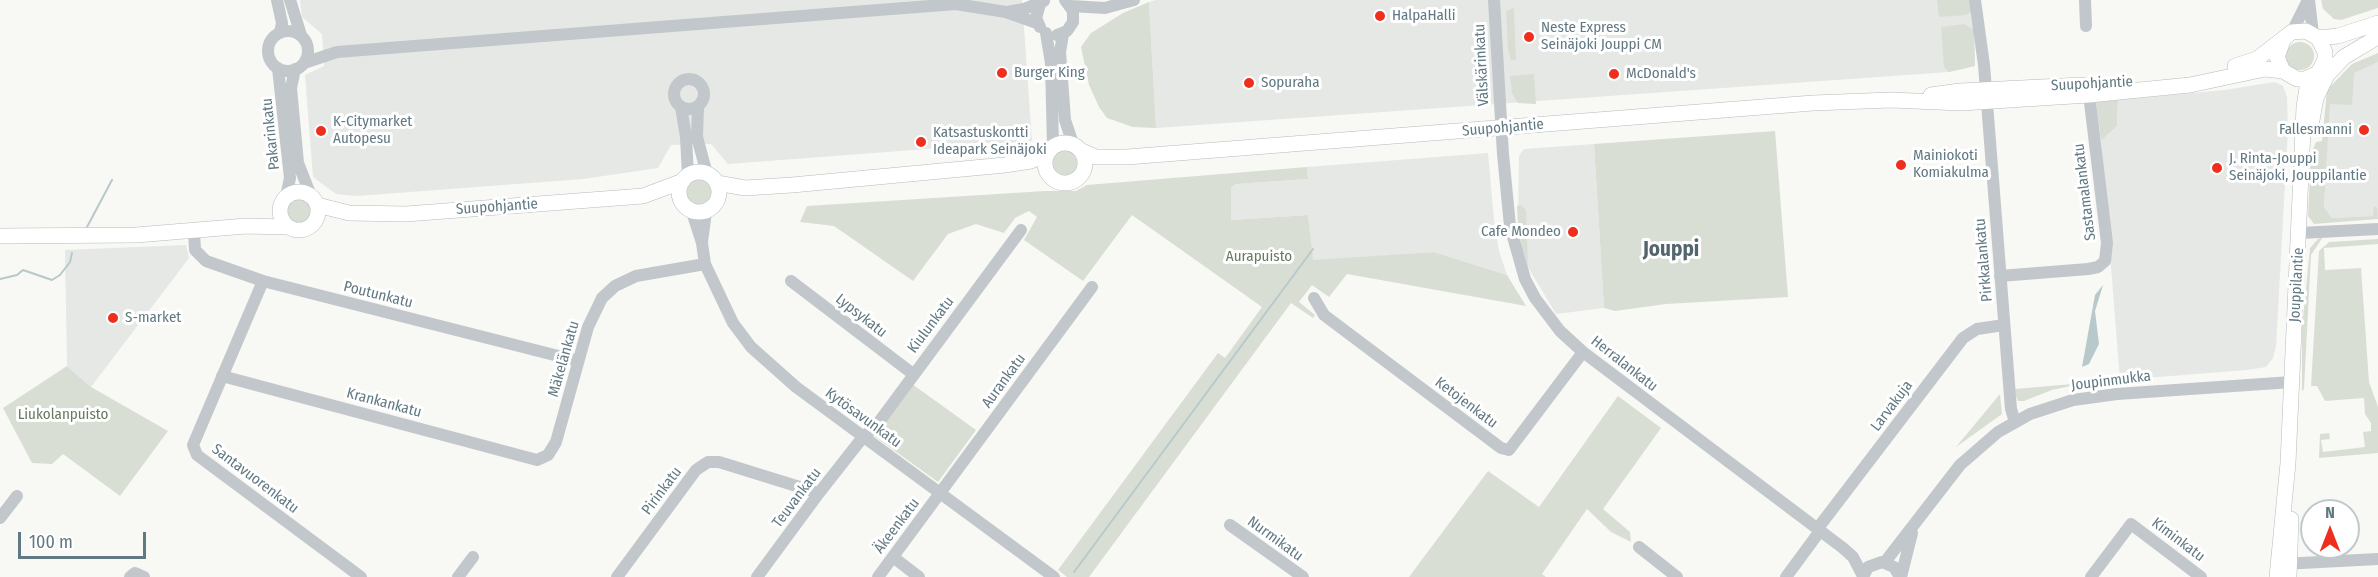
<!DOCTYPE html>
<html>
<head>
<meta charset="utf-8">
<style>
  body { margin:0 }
  #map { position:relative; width:2378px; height:577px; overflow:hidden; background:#f8f8f5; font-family:"Fira Sans Condensed",sans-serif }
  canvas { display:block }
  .north { position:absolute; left:2300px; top:499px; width:60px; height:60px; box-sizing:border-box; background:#fff; border:2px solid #c0c9cd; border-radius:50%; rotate:0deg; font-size:16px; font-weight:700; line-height:24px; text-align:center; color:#617982 }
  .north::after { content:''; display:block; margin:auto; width:21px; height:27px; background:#ef2f1e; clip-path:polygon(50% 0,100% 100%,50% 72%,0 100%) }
  .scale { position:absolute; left:18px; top:532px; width:128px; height:27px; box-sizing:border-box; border:3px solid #617982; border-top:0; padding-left:8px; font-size:18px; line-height:21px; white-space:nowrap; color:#617982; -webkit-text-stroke:4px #fff; paint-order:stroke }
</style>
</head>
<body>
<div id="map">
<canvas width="2378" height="577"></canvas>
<div class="north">N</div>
<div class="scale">100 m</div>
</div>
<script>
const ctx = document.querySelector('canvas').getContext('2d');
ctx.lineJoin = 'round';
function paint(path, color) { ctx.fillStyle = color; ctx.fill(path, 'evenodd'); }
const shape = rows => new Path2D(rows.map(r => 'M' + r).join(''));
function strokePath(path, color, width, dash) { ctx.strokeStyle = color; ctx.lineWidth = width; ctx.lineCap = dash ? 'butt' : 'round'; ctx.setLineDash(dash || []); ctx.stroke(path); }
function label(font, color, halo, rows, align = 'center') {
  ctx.font = font + ' "Fira Sans Condensed",sans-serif'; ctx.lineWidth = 6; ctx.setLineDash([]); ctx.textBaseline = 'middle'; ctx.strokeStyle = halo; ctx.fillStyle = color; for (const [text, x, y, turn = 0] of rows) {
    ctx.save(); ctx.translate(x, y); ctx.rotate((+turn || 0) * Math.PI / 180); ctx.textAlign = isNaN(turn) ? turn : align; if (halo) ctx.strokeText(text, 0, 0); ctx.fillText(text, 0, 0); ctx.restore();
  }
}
const built = shape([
  [300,0,1022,0,1032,141,728,164,711,144,671,145,658,168,583,179,357,196,336,194,313,177,305,75,324,66,323,47,322,34,302,17],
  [1156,0,1969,0,1974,30,1975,66,1949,72,1156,128,1149,2],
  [2378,57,2378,216,2332,218,2324,207,2330,90,2352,67],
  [2275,82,2283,86,2287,97,2288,129,2276,346,2273,358,2266,367,2247,370,2120,380,2101,141,2117,126,2118,100,2225,90],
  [1594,144,1604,308,1556,314,1528,267,1521,245,1518,229,1519,156,1524,149],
  [1488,153,1494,221,1499,251,1507,275,1434,252,1312,261,1308,215,1231,220,1229,193,1230,187,1236,184,1308,179,1307,167],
  [186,245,189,258,91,387,67,366,65,250]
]);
const green = shape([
  [1937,0,1969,0,1972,11,1966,15,1939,17],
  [2321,0,2378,0,2378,8,2341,20,2334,19,2323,9],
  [1149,2,1156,128,1133,127,1107,118,1099,107,1089,85,1081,47,1091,33,1123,13],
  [1514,8,1516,60,1511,60,1508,50,1506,11],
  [1964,24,1974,30,1975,66,1949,72,1944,67,1941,27],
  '2286 56a14 14 0 1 1 28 0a14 14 0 1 1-28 0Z',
  [2378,53,2378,62,2354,73,2352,105,2330,104,2324,207,2332,218,2373,216,2374,207,2377,207,2378,219,2314,224,2308,216,2311,154,2316,142,2322,141,2327,90,2352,64],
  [1534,74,1536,104,1518,103,1512,93,1510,76],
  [2118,100,2117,126,2101,141,2096,102],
  [1775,131,1788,297,1666,304,1615,311,1604,308,1594,144],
  '1051 162a14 14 0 1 1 28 0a14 14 0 1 1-28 0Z',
  [1307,167,1308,179,1236,184,1231,187,1231,220,1308,215,1313,260,1434,252,1507,275,1526,306,1347,274,1329,297,1312,285,1299,302,1315,315,1313,318,1291,303,1089,577,1067,577,1058,570,1218,353,1225,358,1262,307,1132,215,1083,281,1024,240,1037,217,1029,211,1015,218,1004,233,976,224,948,234,913,281,834,226,800,222,807,206,1045,191,1076,191,1087,185],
  '684 193a14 14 0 1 1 28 0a14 14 0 1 1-28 0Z',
  '287 211a12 12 0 1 1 24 0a12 12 0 1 1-24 0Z',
  [1521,205,1526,210,1528,267,1518,229,1517,206],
  [2323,237,2311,255,2304,389,2302,391,2302,328,2310,248,2318,239],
  [2378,239,2378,244,2324,248,2325,270,2361,268,2369,382,2378,407,2378,453,2319,458,2320,434,2329,433,2330,439,2321,440,2323,452,2365,447,2363,432,2371,431,2371,423,2365,414,2364,398,2325,401,2317,386,2311,386,2319,251,2329,242],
  [67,366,91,387,168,431,120,496,63,454,52,464,32,463,3,408],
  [2084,383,2052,390,2024,401,2018,401,2016,396,2015,389],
  [912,384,976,430,938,482,874,436],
  [2000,394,2002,414,1956,447],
  [1618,396,1661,428,1603,509,1630,532,1631,542,1611,532,1587,509,1542,574,1546,577,1409,577,1488,471,1539,507]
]);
const water = shape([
  [2103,285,2095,311,2099,344,2089,364,2082,367,2095,295]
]);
const stream = shape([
  [87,227,112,180],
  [0,279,17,275,23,270,52,280,60,275,70,262,72,253],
  [1074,572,1313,249]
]);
const minor = shape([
  [277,0,282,23,280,33],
  [290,0,301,35],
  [1494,0,1503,154,1510,226,1525,279,1535,298,1560,331,1583,352,1843,548,1853,557,1863,576],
  [1975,0,1984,65,2011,409,2015,422],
  [2085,0,2086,26],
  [2309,0,2313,34],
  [1071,6,1105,8,1134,0],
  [1007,12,1024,9,1044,1],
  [1040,27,1036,18,1040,4],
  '268 51a20 20 0 1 1 40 0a20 20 0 1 1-40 0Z',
  [2292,32,2308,0],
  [1046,33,1051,63,1053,146],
  [1063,34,1060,52,1065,120,1073,144],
  [1057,35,1067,31,1073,22,1073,11,1065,0],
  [304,63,337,52,956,4,1006,12,1037,23],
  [278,68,290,178,286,197],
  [295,69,291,88,298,163,311,196],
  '674 94a15 15 0 1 1 30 0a15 15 0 1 1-30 0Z',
  [698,106,697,137,707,174],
  [681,107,686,137,688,176],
  [692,212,702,243,705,264,733,323,751,347,796,387,1054,577],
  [194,232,195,250,206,261,263,281,578,361],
  [2300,233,2378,229],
  [702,242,706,212],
  [2000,276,2088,269,2098,267,2105,261,2107,243,2088,86],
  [263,281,193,445,197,455,361,577],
  [791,281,913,374],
  [1314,298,1324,315,1501,448,1509,450,1583,352],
  [222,376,537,460,548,455,556,442,588,327,602,298,615,286,636,276,705,264],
  [0,518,17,496],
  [1230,525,1303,577],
  [1818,528,1963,338,1977,329,2004,325],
  [1639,547,1677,577],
  [893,557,919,577],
  [1885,562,1960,465,1998,432,2030,414,2073,400,2117,394,2292,382],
  [2282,564,2378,559],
  [130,577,135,573,144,577],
  [458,577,473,557],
  [617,577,696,470,708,462,719,462,819,493],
  [757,577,819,493,863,437,876,426,1021,230],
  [878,577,1092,287],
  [1786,577,1820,531],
  [1863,577,1868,567,1882,562,1894,567,1900,577],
  [1901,577,1912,533],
  [2091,577,2131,524,2201,577]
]);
const major = shape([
  [2318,38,2338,36,2378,23],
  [2235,66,2257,59,2288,35,2292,32,2306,31,2318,38,2325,52,2325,60,2318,73,2305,79,2297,79,2283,71,2277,57,2284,38],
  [1931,95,1960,91,2083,85],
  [2312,120,2316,98,2327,75,2344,57,2376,38],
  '1045 163a20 20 0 1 1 40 0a20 20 0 1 1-40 0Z',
  [1080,150,1096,157,1127,157,1813,103,1891,100,1961,103,2089,95,2190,85,2265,69,2283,71],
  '679 192a20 20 0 1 1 40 0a20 20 0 1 1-40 0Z',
  [717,183,745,188,792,185,1005,165,1031,161,1047,154],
  '280 211a19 19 0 1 1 38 0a19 19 0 1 1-38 0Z',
  [317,205,349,213,406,214,643,196,683,181],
  [0,236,136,235,246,226,288,227],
  [2277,577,2288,463,2304,107,2307,88,2313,76],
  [2289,577,2291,519]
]);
const markers = [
  [1380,16,6,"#ef2f1e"],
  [1529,37,6,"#ef2f1e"],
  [1002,73,6,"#ef2f1e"],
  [1614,74,6,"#ef2f1e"],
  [1249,83,6,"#ef2f1e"],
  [2364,130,6,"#ef2f1e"],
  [321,131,6,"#ef2f1e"],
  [921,142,6,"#ef2f1e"],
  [1901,165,6,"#ef2f1e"],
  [2217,168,6,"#ef2f1e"],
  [1573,232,6,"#ef2f1e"],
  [113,318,6,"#ef2f1e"]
];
const poiNames = [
  ["HalpaHalli",1392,16],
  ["Neste Express",1541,28],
  ["Seinäjoki Jouppi CM",1541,45],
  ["Burger King",1014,73],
  ["McDonald's",1626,74],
  ["Sopuraha",1261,83],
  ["K-Citymarket",333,122],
  ["Autopesu",333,139],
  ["Fallesmanni",2352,130,"right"],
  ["Katsastuskontti",933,133],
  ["Ideapark Seinäjoki",933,150],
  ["Mainiokoti",1913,156],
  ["Komiakulma",1913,173],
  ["J. Rinta-Jouppi",2229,159],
  ["Seinäjoki, Jouppilantie",2229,176],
  ["Cafe Mondeo",1561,232,"right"],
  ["S-market",125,318]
];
const streetNames = [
  ["Välskärinkatu",1482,65,-93],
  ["Suupohjantie",2092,84,-3],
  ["Suupohjantie",1503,128,-5],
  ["Pakarinkatu",271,134,-96],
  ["Sastamalankatu",2085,192,-97],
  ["Suupohjantie",497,207,-4],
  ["Pirkkalankatu",1984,260,-95],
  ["Jouppilantie",2297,285,-87],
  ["Poutunkatu",378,295,14],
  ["Lypsykatu",861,316,38],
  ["Kiulunkatu",931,325,-53],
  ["Mäkelänkatu",564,359,-74],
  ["Herralankatu",1624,364,38],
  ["Aurankatu",1004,381,-54],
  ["Joupinmukka",2111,381,-7],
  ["Krankankatu",384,403,15],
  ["Ketojenkatu",1466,403,37],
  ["Larvakuja",1892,406,-53],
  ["Kytösavunkatu",863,418,36],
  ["Santavuorenkatu",255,479,37],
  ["Pirinkatu",662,491,-53],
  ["Teuvankatu",797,498,-53],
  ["Äkeenkatu",897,526,-53],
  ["Nurmikatu",1275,539,36],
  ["Kiminkatu",2178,540,37]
];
const parkNames = [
  ["Aurapuisto",1259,257],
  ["Liukolanpuisto",63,415]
];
const districtNames = [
  ["Jouppi",1671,250]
];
paint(built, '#e6e8e6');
paint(green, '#d9ded4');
paint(water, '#b7c9cb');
strokePath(stream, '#b7c9cb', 2);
strokePath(major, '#b4bbbe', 16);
strokePath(minor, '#c1c7ca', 12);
strokePath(major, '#fff', 15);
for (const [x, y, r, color] of markers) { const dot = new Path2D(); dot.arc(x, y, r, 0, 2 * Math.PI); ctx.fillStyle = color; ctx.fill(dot); strokePath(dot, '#fff', 2); }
label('15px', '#617982', '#fff', poiNames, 'left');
label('15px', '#617982', '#fff', streetNames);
label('15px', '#697a60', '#fff', parkNames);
label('bold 21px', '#54666d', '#fff', districtNames);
</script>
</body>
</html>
